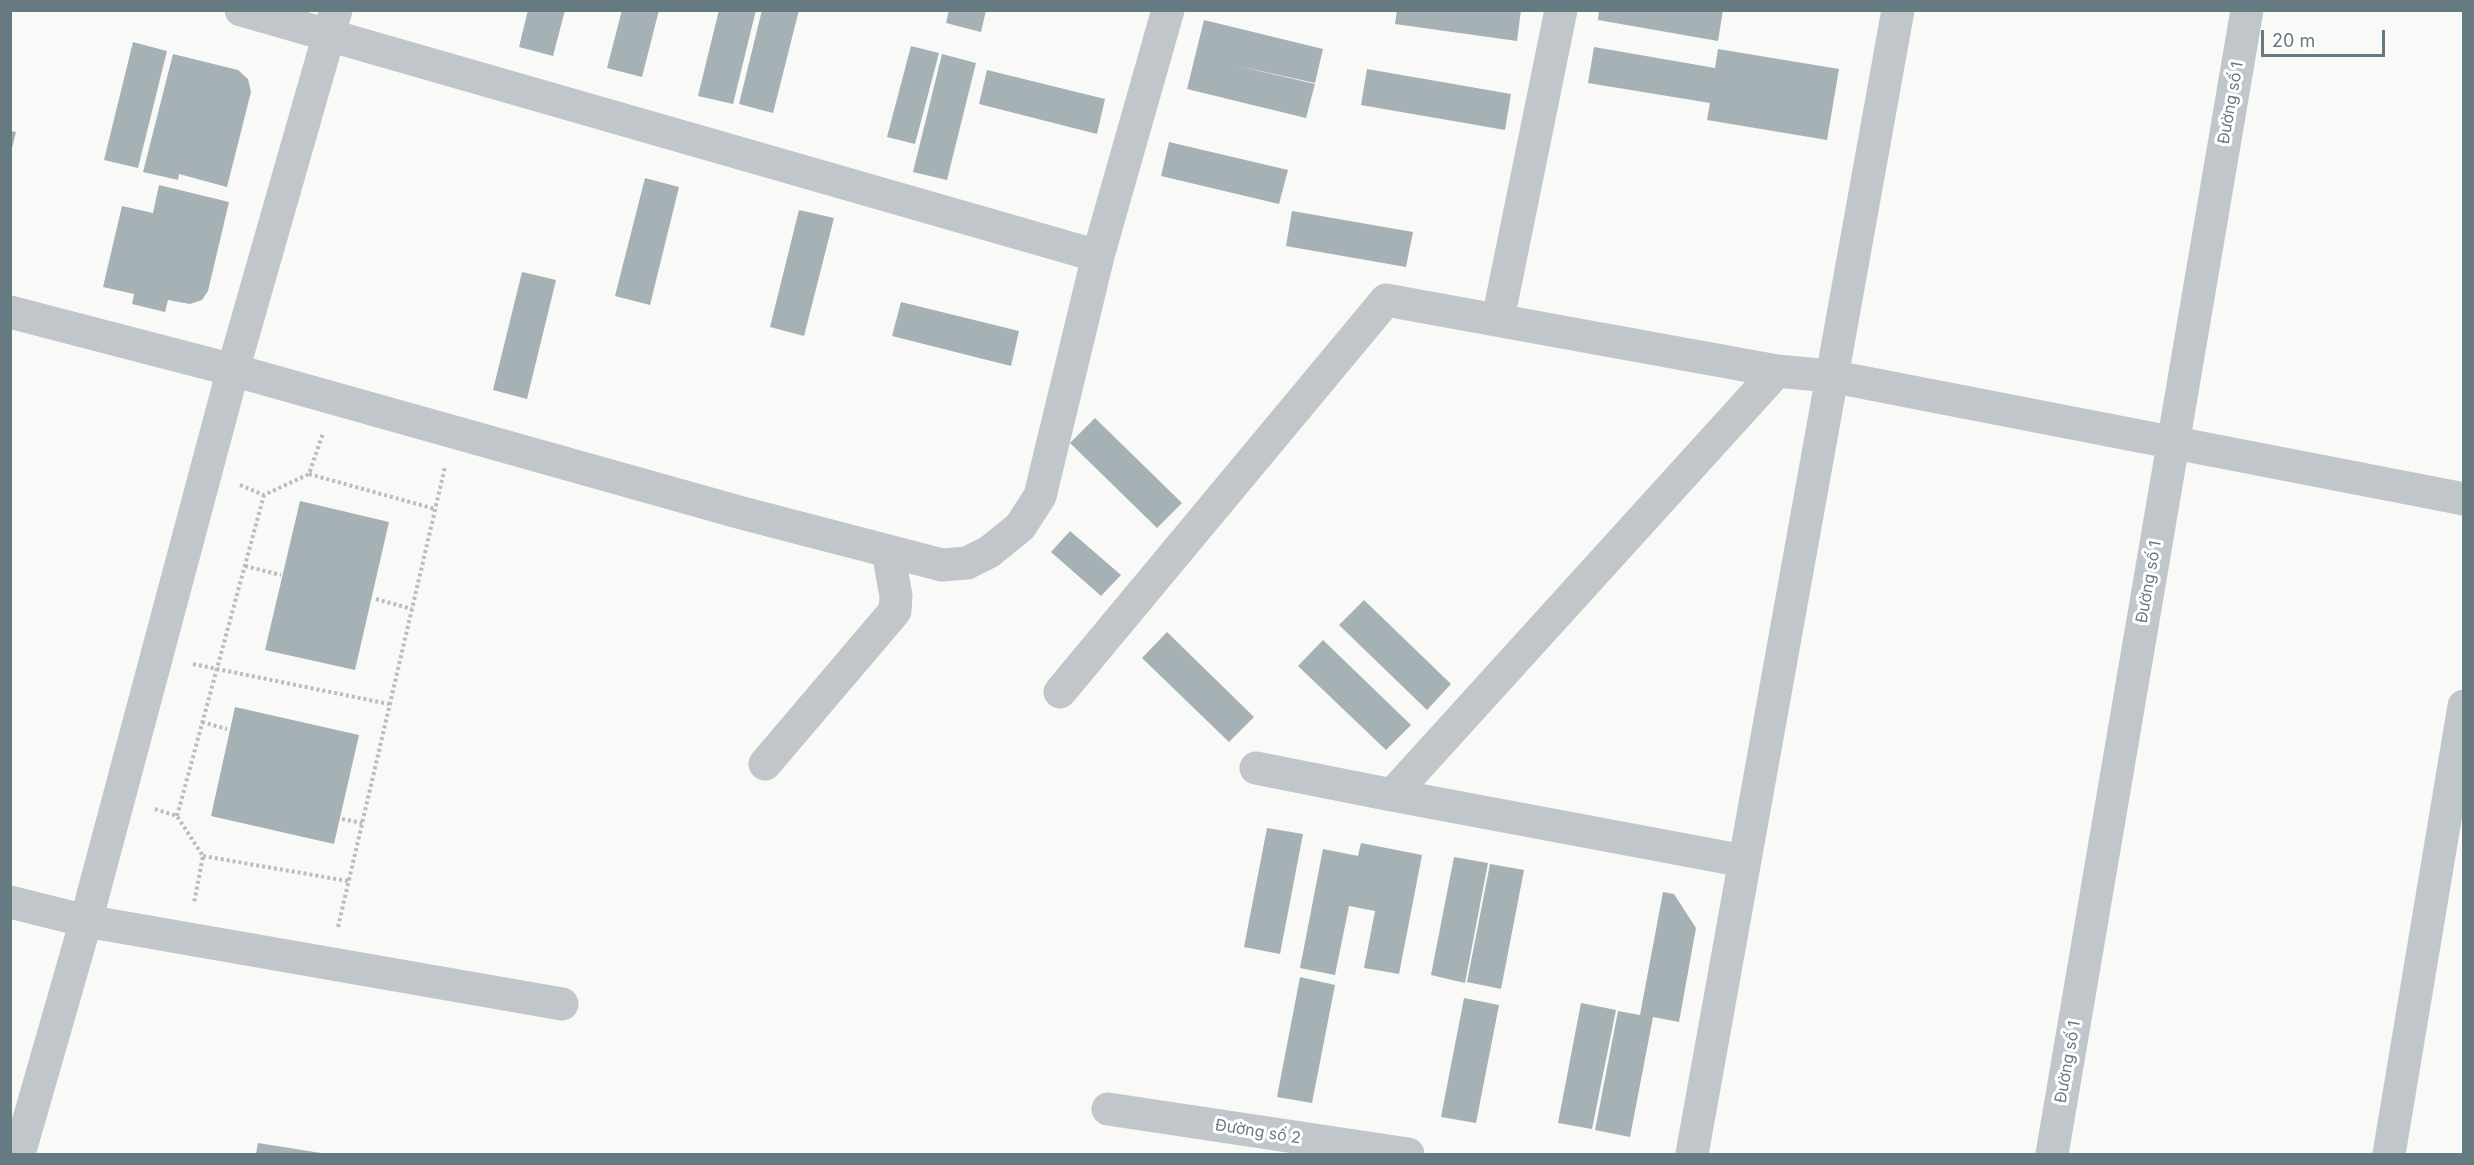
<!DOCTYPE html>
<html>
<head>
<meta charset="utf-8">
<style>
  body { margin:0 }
  #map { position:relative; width:2474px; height:1165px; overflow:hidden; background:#f9f9f7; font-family:Inter,sans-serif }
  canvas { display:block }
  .frame { position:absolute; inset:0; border:12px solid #667a81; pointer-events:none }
  .scale { position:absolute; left:2261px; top:30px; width:124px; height:27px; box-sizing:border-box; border:3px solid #667a81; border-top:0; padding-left:8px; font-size:18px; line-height:21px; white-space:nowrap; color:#667a81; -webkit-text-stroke:4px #fff; paint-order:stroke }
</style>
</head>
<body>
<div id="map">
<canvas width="2474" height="1165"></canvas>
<div class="frame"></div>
<div class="scale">20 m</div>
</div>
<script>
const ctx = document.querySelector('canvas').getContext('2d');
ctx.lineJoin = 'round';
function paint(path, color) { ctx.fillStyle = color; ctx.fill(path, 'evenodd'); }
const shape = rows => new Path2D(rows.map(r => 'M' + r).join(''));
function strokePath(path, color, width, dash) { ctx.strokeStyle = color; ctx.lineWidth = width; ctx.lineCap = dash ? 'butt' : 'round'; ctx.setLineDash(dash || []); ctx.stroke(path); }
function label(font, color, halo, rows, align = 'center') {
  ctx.font = font + ' Inter,sans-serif'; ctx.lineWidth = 6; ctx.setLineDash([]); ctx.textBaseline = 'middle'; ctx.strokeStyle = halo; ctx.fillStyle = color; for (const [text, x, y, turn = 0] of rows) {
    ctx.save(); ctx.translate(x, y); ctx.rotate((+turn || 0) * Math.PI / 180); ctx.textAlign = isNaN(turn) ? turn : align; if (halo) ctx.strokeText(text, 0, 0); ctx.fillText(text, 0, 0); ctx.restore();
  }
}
const building = shape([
  [528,10,565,10,553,56,519,47],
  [622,10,659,10,642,77,607,68],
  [719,10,756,10,733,104,698,96],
  [762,10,799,10,773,113,739,104],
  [949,10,986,10,981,32,946,23],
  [1397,10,1521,10,1517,41,1395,24],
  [1599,10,1723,10,1718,41,1598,20],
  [1204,20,1323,49,1315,83,1229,64,1315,84,1306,118,1187,89],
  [133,42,167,51,138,168,104,160],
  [911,46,939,53,915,144,887,137],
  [1594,47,1715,68,1718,49,1839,69,1827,140,1707,120,1710,103,1588,83],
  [173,54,238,70,248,79,251,92,227,187,179,174,178,180,143,172],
  [942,54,976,63,947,180,913,172],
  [1367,69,1511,94,1505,130,1361,105],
  [987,70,1105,99,1097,134,979,104],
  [10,131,16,132,11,152,10,152],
  [1169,142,1288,170,1279,204,1161,176],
  [645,178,679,187,650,305,615,296],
  [159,185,229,202,208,291,202,300,190,304,168,300,165,312,132,304,134,294,103,287,122,206,153,213],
  [799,210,834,218,804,336,770,327],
  [1292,211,1413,232,1406,267,1286,246],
  [522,272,556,280,527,399,493,390],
  [901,302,1019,331,1011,366,892,336],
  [1095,418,1182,503,1157,528,1070,443],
  [300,501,389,522,355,670,265,650],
  [1070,531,1121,575,1101,596,1051,552],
  [1364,600,1451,684,1427,710,1339,625],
  [1167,632,1254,717,1229,742,1142,658],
  [1323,640,1411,725,1386,750,1298,666],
  [235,707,359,735,334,844,211,816],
  [1267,828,1303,834,1280,954,1244,947],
  [1361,843,1422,855,1399,974,1364,968,1375,911,1349,906,1335,975,1300,968,1323,849,1358,856],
  [1454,857,1488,863,1465,983,1431,975],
  [1490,864,1524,870,1501,989,1467,982],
  [1663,892,1674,894,1696,928,1679,1022,1653,1017,1630,1137,1595,1130,1618,1011,1640,1015],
  [1300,977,1335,985,1312,1103,1277,1097],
  [1464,998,1499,1005,1476,1123,1441,1117],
  [1581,1003,1616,1010,1592,1129,1558,1123],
  [258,1143,321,1153,321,1154,256,1154]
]);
const path = shape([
  [309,474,435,509],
  [240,485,264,495,309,474,323,433],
  [245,566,281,575],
  [376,599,412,609],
  [193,664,389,704],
  [202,722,227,729],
  [155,809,177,816,203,856,194,903],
  [177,816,264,495],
  [342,819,362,823],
  [203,856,348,881],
  [338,927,445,467]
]);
const minor = shape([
  [241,10,1098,256],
  [10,312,233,370,742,513,942,565,967,563,989,552,1020,527,1040,496,1098,256,1168,10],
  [1498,319,1561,10],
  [1060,692,1386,300,1777,371],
  [765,764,895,611,896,596,888,551],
  [1256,768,1392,795,1777,371,1830,376,2464,499],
  [1392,795,1744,861],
  [10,902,86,921,562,1004],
  [1108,1109,1408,1154],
  [19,1154,86,921,233,370,336,10],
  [1692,1154,1898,10],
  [2052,1154,2247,10],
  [2389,1154,2464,706]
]);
const streetNames = [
  ["Đường số 1",2231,103,-80],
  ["Đường số 1",2149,582,-80],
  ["Đường số 1",2068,1062,-80],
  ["Đường số 2",1258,1132,9]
];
paint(building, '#a5b1b4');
strokePath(path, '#b9bdbf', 4, [3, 3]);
strokePath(minor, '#c0c6c9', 33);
label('16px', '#667a81', '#fff', streetNames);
</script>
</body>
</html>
